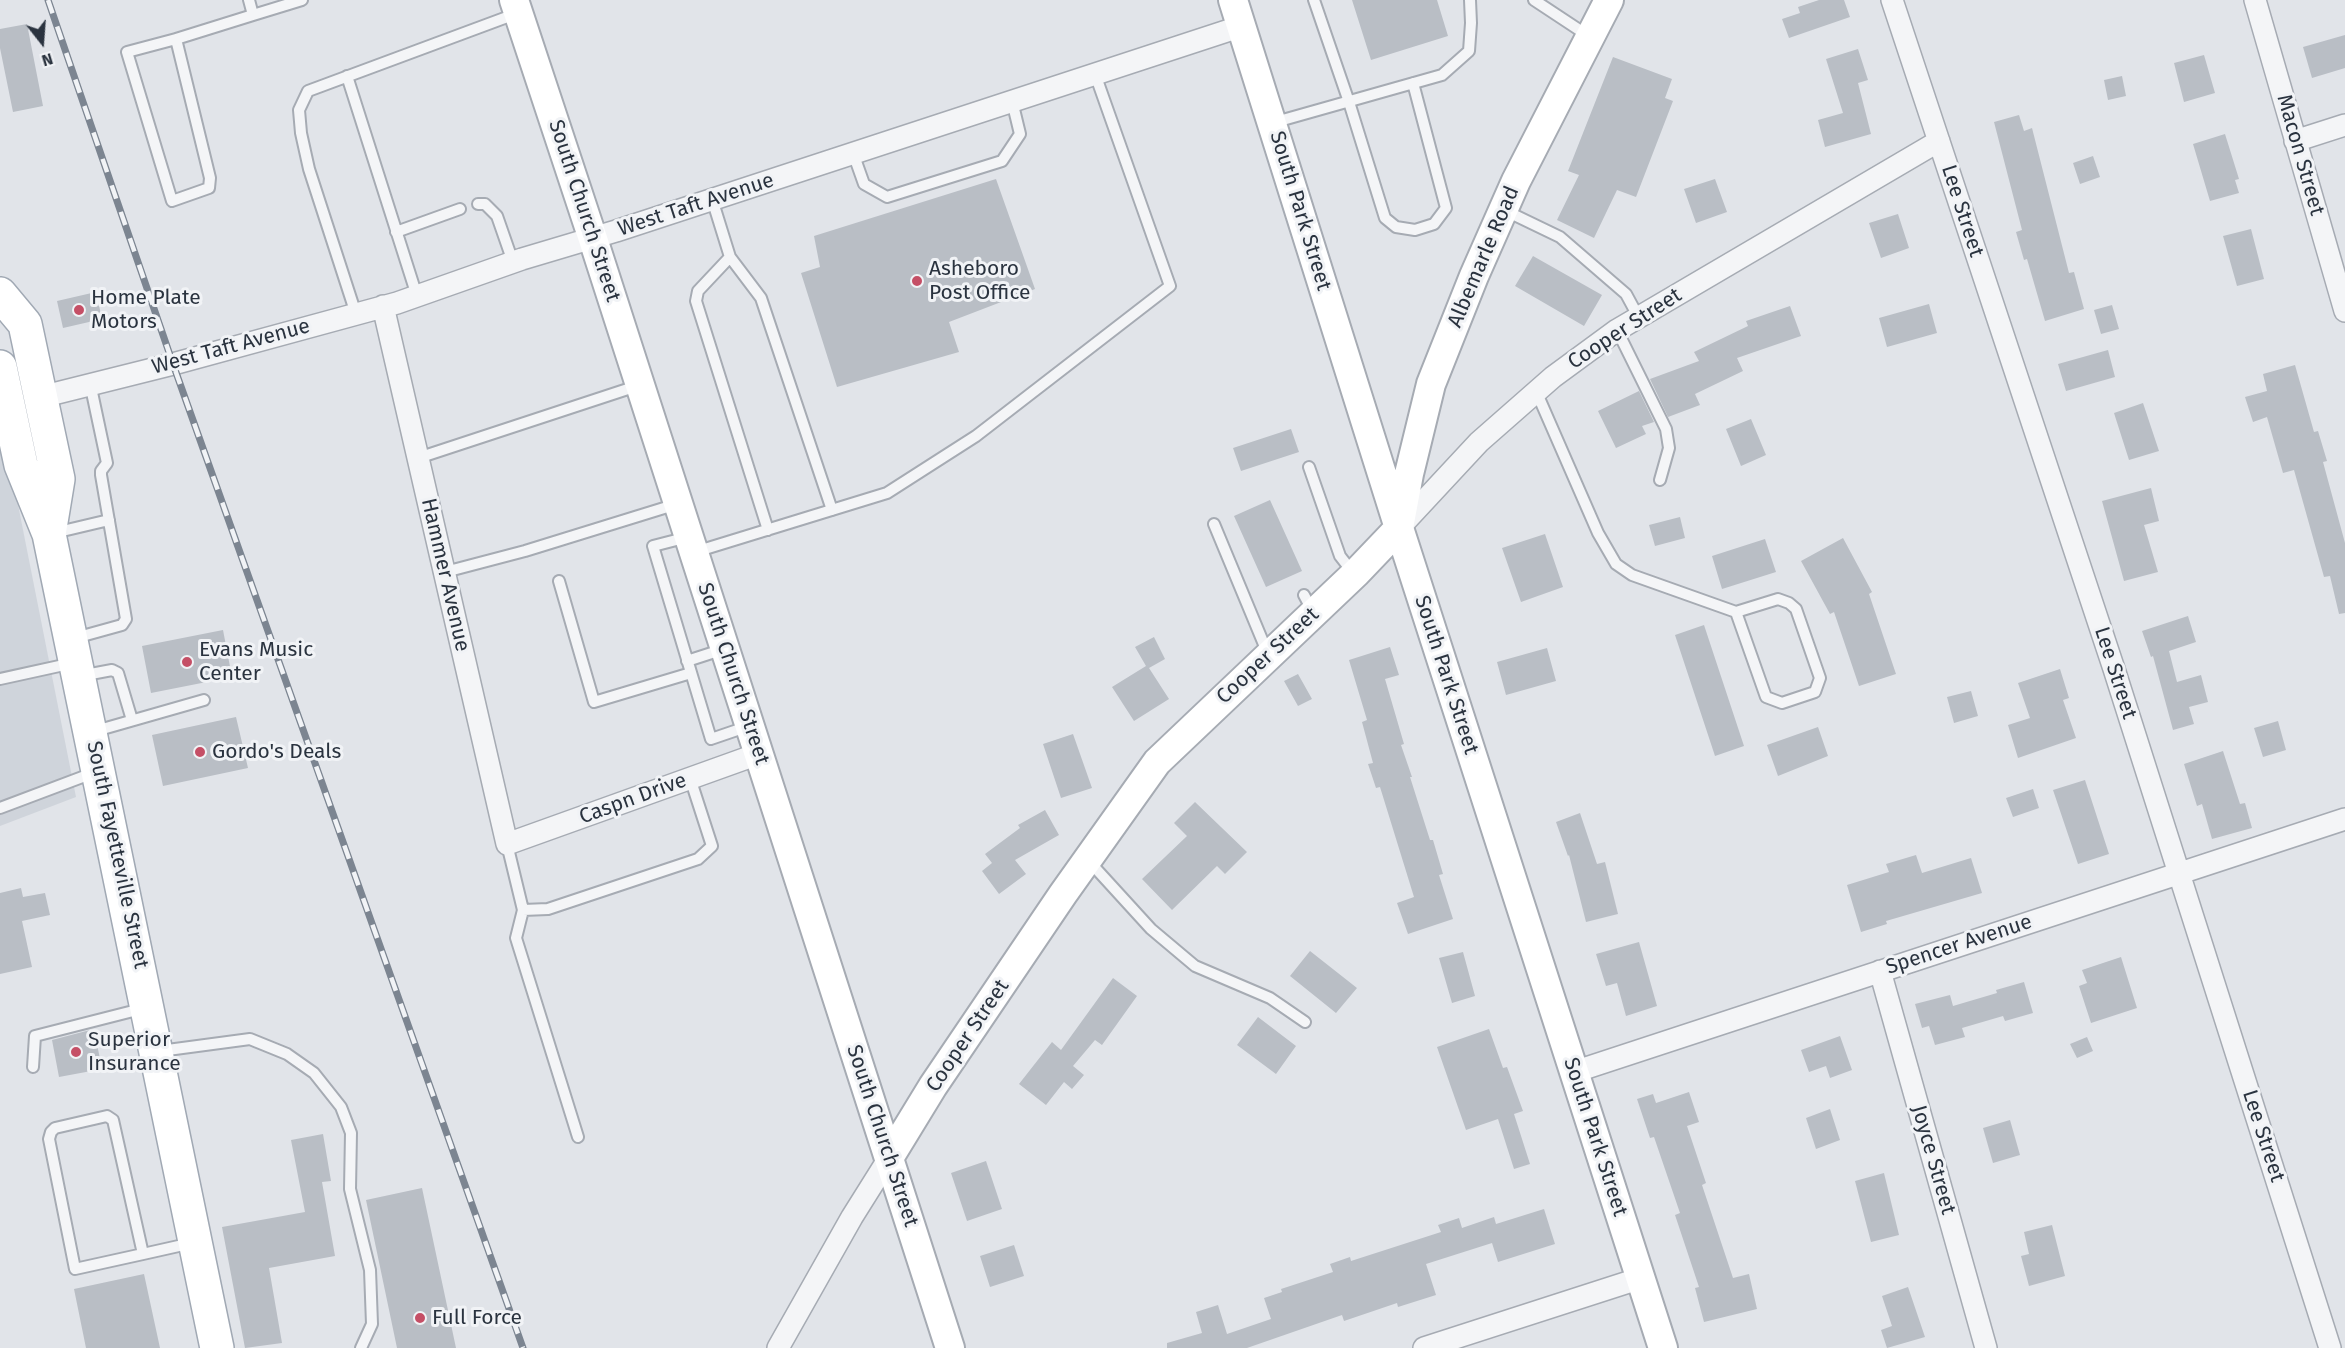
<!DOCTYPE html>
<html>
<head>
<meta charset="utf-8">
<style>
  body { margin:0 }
  #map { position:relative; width:2345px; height:1348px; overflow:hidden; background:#e1e4e9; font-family:"Fira Sans",sans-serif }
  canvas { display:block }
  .north { position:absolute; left:12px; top:12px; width:60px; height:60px; -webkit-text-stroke:4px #f1f3f6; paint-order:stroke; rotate:163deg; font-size:16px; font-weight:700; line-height:24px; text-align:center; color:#2a333f }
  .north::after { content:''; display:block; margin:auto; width:21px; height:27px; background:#2a333f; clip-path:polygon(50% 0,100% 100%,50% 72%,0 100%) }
</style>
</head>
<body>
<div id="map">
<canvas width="2345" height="1348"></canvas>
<div class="north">N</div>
</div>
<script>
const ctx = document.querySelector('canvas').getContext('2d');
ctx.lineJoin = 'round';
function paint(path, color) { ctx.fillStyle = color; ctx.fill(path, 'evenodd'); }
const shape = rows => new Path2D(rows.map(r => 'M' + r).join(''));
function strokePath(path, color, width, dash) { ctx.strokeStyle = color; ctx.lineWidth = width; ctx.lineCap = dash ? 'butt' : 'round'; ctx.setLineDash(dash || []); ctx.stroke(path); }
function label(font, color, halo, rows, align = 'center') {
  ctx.font = font + ' "Fira Sans",sans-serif'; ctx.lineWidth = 6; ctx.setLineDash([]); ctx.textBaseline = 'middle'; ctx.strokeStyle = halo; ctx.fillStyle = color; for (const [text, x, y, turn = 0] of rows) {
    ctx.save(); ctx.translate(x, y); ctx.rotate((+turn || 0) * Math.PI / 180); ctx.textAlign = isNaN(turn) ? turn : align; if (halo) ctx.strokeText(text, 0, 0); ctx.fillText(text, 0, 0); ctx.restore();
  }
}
const built = shape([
  [3,429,76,797,0,826,0,430]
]);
const building = shape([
  [1352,0,1437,0,1448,36,1371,60],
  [1819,0,1844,0,1850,17,1789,38,1782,19,1800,13,1798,7],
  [27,24,43,106,13,112,0,48,0,29],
  [2345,35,2345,68,2312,78,2303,47],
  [1858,49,1868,80,1858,83,1871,134,1825,147,1818,120,1843,113,1826,59],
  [2204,55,2215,93,2184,102,2174,63],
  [1613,57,1672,79,1665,98,1673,101,1636,197,1617,190,1594,238,1557,220,1579,175,1568,171],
  [2122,76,2126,96,2108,100,2104,80],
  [2019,115,2024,131,2032,128,2069,273,2074,272,2084,309,2045,321,2027,259,2024,260,2016,232,2022,230,1994,122],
  [2225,134,2239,179,2235,180,2239,193,2210,201,2193,144],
  [2093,156,2100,177,2080,184,2073,163],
  [996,179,1035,289,949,322,959,352,837,387,801,273,820,267,814,236],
  [1715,179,1727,212,1696,223,1684,189],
  [1898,214,1909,248,1881,258,1869,223],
  [2251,229,2264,279,2237,286,2223,236],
  [1533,256,1602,295,1584,326,1515,286],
  [96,292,102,319,63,328,57,301],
  [1929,304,1937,333,1887,347,1879,318],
  [2112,305,2119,329,2101,334,2094,310],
  [1790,306,1801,336,1737,358,1743,371,1695,394,1700,405,1668,417,1650,379,1699,361,1694,352,1748,326,1746,321],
  [2108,350,2115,377,2066,391,2058,364],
  [2295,365,2314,432,2318,431,2327,461,2323,462,2345,543,2345,613,2339,614,2330,576,2324,577,2294,470,2283,473,2267,417,2253,422,2245,397,2267,391,2263,374],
  [1639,391,1654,422,1642,426,1646,434,1616,448,1598,411],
  [2143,403,2159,451,2129,460,2114,413],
  [1751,419,1766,455,1741,466,1726,429],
  [1291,429,1299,452,1241,471,1233,448],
  [2151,488,2159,521,2144,525,2158,572,2124,581,2102,501],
  [1270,500,1302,571,1266,587,1234,516],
  [1680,517,1685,538,1655,546,1649,525],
  [1545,534,1563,587,1521,602,1502,548],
  [1843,538,1872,592,1869,594,1896,674,1859,686,1834,612,1830,614,1801,561],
  [1765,539,1776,572,1722,589,1712,556],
  [2188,616,2196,642,2169,651,2177,682,2201,675,2208,702,2189,707,2194,724,2173,730,2153,656,2151,657,2142,631],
  [1704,625,1744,746,1715,756,1675,635],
  [223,630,232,677,151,693,142,646],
  [1154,637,1165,659,1149,668,1169,699,1134,721,1112,687,1146,666,1135,647],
  [1390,647,1399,675,1385,679,1404,744,1401,745,1412,777,1410,777,1430,840,1433,840,1443,874,1439,875,1453,919,1408,934,1397,903,1414,897,1380,787,1376,788,1368,764,1373,763,1362,722,1367,720,1349,660],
  [1547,648,1556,681,1506,695,1497,662],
  [2060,669,2069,698,2063,700,2076,738,2018,758,2008,725,2030,718,2018,683],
  [1298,674,1312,699,1298,706,1284,681],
  [1971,691,1978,716,1954,723,1947,697],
  [236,717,248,768,163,786,152,735],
  [2278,721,2286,750,2263,757,2254,728],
  [1818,727,1828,756,1778,776,1767,745],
  [1073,734,1092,788,1061,798,1043,744],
  [2223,751,2240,804,2245,803,2252,828,2212,839,2202,804,2197,806,2184,764],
  [2085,780,2109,854,2078,864,2053,790],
  [2033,789,2039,808,2013,817,2006,798],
  [1195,802,1247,852,1225,874,1217,866,1172,910,1142,879,1187,836,1174,823],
  [1045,810,1059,835,1015,860,1026,874,999,894,982,871,992,863,985,854,1020,828,1018,825],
  [1580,813,1597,864,1605,862,1618,914,1586,922,1569,855,1568,856,1556,822],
  [1916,855,1922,873,1971,858,1982,893,1886,921,1887,924,1861,932,1847,885,1889,872,1886,864],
  [21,888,23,897,45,893,50,915,22,921,32,967,0,974,0,893],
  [1639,942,1657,1006,1626,1016,1617,983,1606,986,1596,954],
  [1310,951,1357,988,1336,1013,1290,976],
  [1463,952,1475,996,1452,1003,1439,958],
  [2121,957,2137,1008,2091,1023,2079,986,2087,983,2082,970],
  [1113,978,1137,996,1102,1045,1095,1040,1073,1066,1084,1075,1072,1089,1064,1082,1046,1105,1019,1084,1052,1042,1061,1050],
  [2024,982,2033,1013,2005,1021,2003,1016,1962,1028,1965,1037,1935,1045,1929,1026,1922,1028,1915,1004,1950,995,1953,1006,1997,993,1996,990],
  [1258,1017,1296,1046,1276,1074,1237,1045],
  [94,1029,102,1069,59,1077,52,1040],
  [1489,1029,1503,1068,1507,1067,1523,1111,1514,1114,1530,1164,1514,1169,1498,1119,1466,1130,1437,1047],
  [1840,1036,1852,1070,1830,1078,1826,1066,1809,1072,1801,1050],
  [2087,1037,2093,1051,2077,1058,2070,1044],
  [1689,1092,1699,1122,1687,1126,1706,1183,1702,1185,1733,1278,1749,1274,1757,1309,1704,1322,1695,1288,1699,1287,1675,1215,1680,1213,1654,1137,1650,1138,1637,1099,1653,1094,1656,1103],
  [1830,1109,1840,1140,1816,1149,1806,1118],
  [2010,1120,2020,1155,1993,1163,1983,1128],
  [323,1134,331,1181,322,1182,335,1256,269,1268,282,1343,245,1348,222,1227,305,1212,291,1140],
  [986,1161,1002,1209,967,1221,951,1173],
  [1884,1173,1899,1235,1871,1242,1855,1181],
  [422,1188,456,1348,397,1348,366,1200],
  [1544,1209,1555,1244,1498,1262,1492,1243,1426,1264,1436,1295,1398,1307,1397,1303,1344,1321,1342,1315,1247,1348,1167,1348,1167,1343,1202,1333,1196,1312,1218,1305,1227,1334,1271,1319,1264,1298,1282,1292,1281,1289,1333,1272,1330,1264,1350,1257,1351,1261,1441,1232,1438,1225,1459,1218,1462,1228,1494,1217,1496,1224],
  [2052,1225,2065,1276,2029,1286,2021,1256,2029,1254,2024,1232],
  [1014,1245,1024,1276,990,1287,980,1256],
  [144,1274,160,1348,86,1348,74,1289],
  [1908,1287,1925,1337,1887,1348,1881,1330,1892,1326,1882,1296]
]);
const lane = shape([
  [249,0,253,15,302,0],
  [1314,0,1349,102,1385,218,1396,227,1415,230,1434,224,1446,208,1413,83],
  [1534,0,1590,37],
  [176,39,127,52,172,201,209,188,210,178,176,39,253,15],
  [347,76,417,296],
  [1272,123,1442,75,1469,51,1471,23,1470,0],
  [853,153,864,184,887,197,1002,161,1020,134,1012,101],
  [712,199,730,257,761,298,832,510],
  [478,204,485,204,497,216,513,262],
  [1504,210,1560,237,1626,294,1639,318],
  [396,232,460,209],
  [730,257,698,291,696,301,768,530],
  [356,314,309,169,301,133,299,110,308,91,518,13],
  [1617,330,1666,429,1669,448,1660,480],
  [1536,391,1598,533,1616,564,1632,575,1736,612,1778,599,1789,603,1796,609,1820,678,1815,692,1782,703,1766,697,1736,612],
  [418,458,640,385],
  [1309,467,1340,556,1354,574],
  [1214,524,1268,654],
  [54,533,109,520],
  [688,537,653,546,711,739,749,726],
  [695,552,887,493,976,436,1170,286,1095,74],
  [445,572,525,551,677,504],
  [559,581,594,702,691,673],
  [1304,595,1313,612],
  [75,638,122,625,126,619,101,475,101,471,107,463,90,383],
  [687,661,724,649],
  [80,676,112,670,118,673,132,720],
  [0,679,73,663],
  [92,732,204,700],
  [0,808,93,773],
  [507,844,523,910,516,938,578,1137],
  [1088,860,1151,929,1195,966,1270,998,1305,1022],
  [523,910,548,909,698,859,712,846,690,778],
  [160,1051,250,1039,287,1054,314,1073,341,1107,351,1133,350,1189,370,1270,372,1324,361,1348],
  [33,1067,35,1036,145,1008],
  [143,1254,113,1120,107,1116,55,1128,51,1132,49,1139,75,1269,143,1254,192,1243]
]);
const street = shape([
  [1892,0,2114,669,2330,1348],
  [2255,0,2345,311],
  [2295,141,2345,125],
  [383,306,507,844,758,754],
  [41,397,173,364,397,303,522,259,616,231,1242,26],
  [1399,528,1479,442,1553,377,1617,330,1939,141],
  [1880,971,1986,1348],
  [1574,1072,2345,819],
  [778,1348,852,1217,889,1158],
  [1424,1348,1641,1278]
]);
const secondary = shape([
  [514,0,593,239,950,1348],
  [1233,0,1399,528,1663,1348],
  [889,1158,933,1086,1063,894,1157,762,1356,573,1399,528,1409,474,1431,384,1474,276,1516,181,1609,0]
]);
const primary = shape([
  [0,294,25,324,58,479,49,534],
  [0,367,21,465,49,534,217,1348]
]);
const rail = shape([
  [48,0,173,364,523,1348]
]);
const markers = [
  [917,281,6,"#c54f66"],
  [79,310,6,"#c54f66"],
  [187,662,6,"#c54f66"],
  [200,752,6,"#c54f66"],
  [76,1052,6,"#c54f66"],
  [420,1318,6,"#c54f66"]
];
const streetNames = [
  ["Macon Street",2300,155,74],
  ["West Taft Avenue",696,205,-18],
  ["South Church Street",584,211,72],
  ["South Park Street",1300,211,73],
  ["Lee Street",1962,211,72],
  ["Albemarle Road",1484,257,-67],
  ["Cooper Street",1625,329,-33],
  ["West Taft Avenue",231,347,-15],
  ["Hammer Avenue",445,575,77],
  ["Cooper Street",1268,656,-43],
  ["Lee Street",2115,673,72],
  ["South Church Street",733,674,72],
  ["South Park Street",1446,675,72],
  ["Caspn Drive",633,799,-20],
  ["South Fayetteville Street",117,855,78],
  ["Spencer Avenue",1959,945,-18],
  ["Cooper Street",968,1036,-56],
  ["South Church Street",882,1136,72],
  ["Lee Street",2263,1136,72],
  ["South Park Street",1595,1137,72],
  ["Joyce Street",1933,1160,74]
];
const poiNames = [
  ["Asheboro",929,269],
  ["Post Office",929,293],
  ["Home Plate",91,298],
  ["Motors",91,322],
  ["Evans Music",199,650],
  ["Center",199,674],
  ["Gordo's Deals",212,752],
  ["Superior",88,1040],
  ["Insurance",88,1064],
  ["Full Force",432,1318]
];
paint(built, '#cfd4db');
paint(building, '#b9bec5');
strokePath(lane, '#a6abb3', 14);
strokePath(street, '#a6abb3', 24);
strokePath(secondary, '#a6abb3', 32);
strokePath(primary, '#a1a9b4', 36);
strokePath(lane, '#f4f5f7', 10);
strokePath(street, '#f4f5f7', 21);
strokePath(secondary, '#fff', 28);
strokePath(primary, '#fff', 33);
strokePath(rail, '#7c8591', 7);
strokePath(rail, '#f1f3f6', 4.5, [14]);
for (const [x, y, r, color] of markers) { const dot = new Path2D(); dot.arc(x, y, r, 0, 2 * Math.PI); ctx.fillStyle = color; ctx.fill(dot); strokePath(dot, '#f1f3f6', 2); }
label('21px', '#2a333f', '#f1f3f6', streetNames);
label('21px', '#2a333f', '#f1f3f6', poiNames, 'left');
</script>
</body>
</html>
